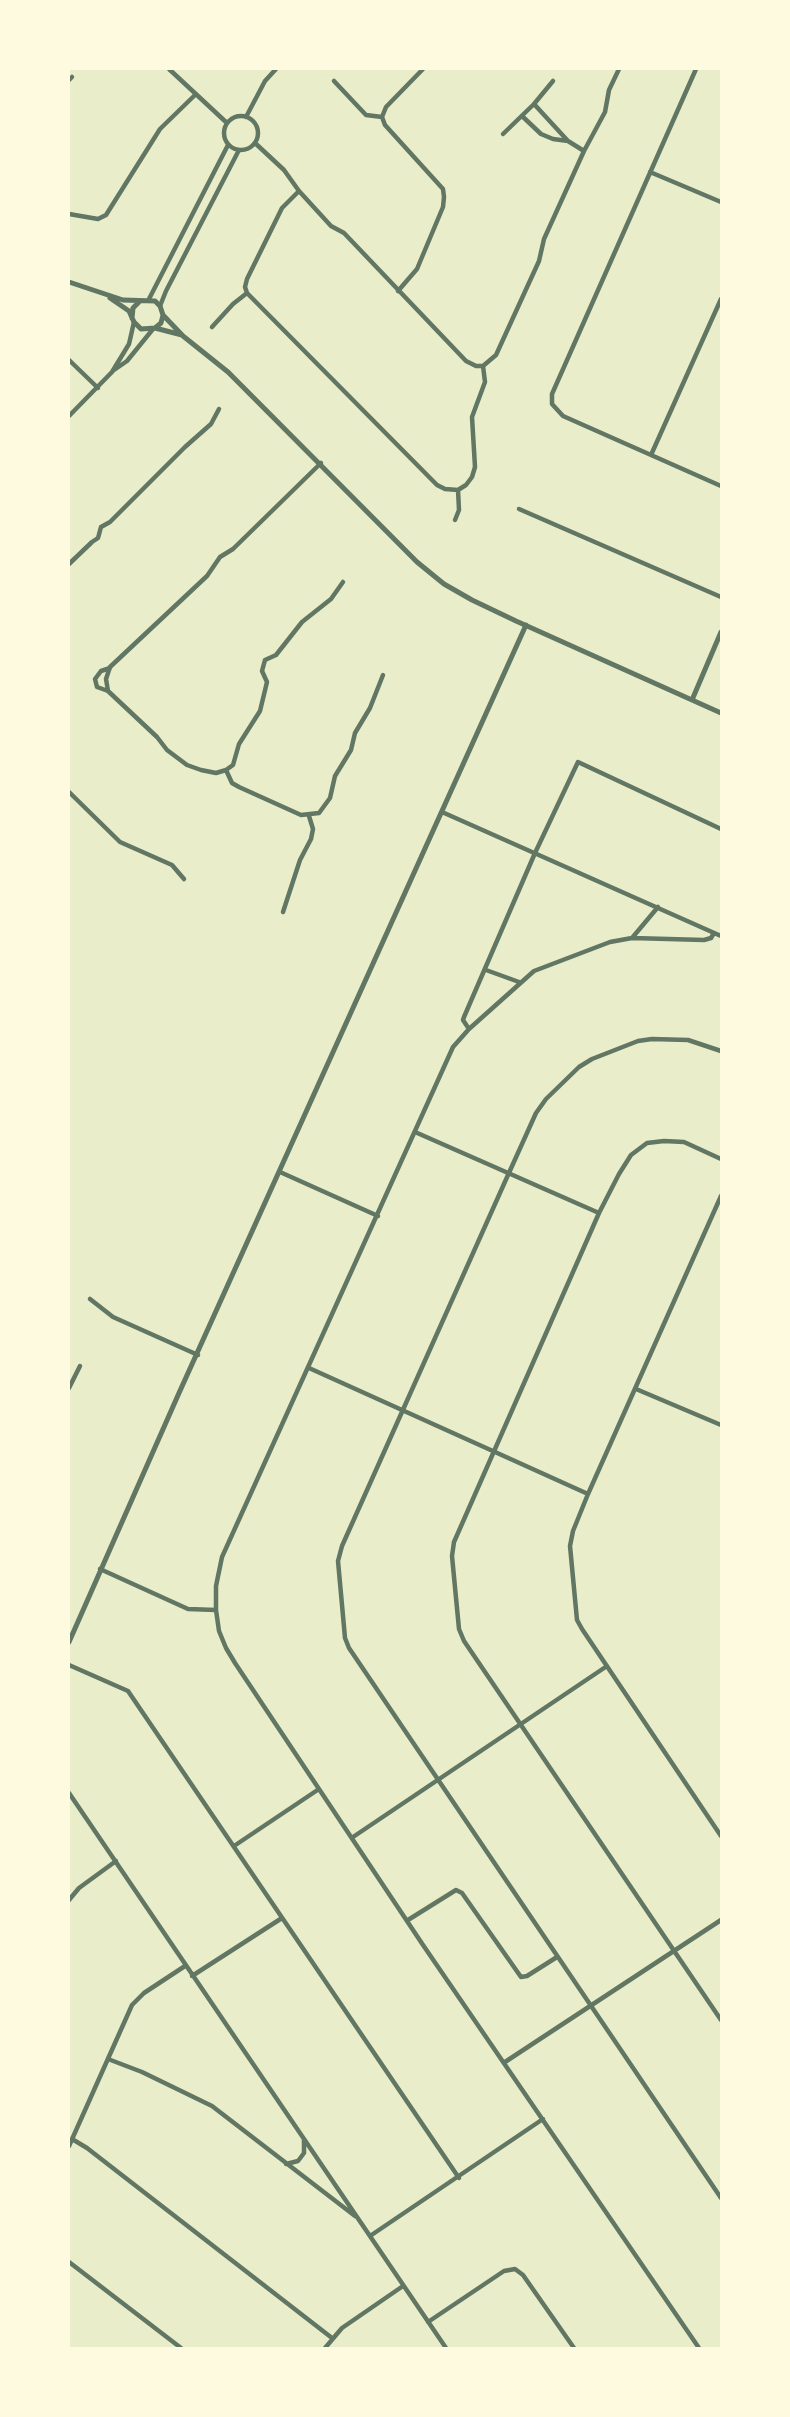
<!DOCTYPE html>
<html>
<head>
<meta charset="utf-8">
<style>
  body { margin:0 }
  #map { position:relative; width:790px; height:2417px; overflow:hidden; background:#e9edc9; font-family:Signika,sans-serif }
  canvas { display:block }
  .frame { position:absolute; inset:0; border:70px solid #fefae0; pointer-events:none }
</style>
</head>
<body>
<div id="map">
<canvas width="790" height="2417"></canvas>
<div class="frame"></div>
</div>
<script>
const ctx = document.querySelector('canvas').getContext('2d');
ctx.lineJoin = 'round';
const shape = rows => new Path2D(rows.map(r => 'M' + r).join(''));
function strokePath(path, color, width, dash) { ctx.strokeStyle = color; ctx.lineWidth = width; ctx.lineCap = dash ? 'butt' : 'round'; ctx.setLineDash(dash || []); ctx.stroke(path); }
const minor = shape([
  [169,69,227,123],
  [696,69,552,394,552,404,563,416,721,486],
  [69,80,72,77],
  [334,81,366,115,382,117],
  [534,104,553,81],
  '224 133a17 17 0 1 1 34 0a17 17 0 1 1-34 0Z',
  [246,117,265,81,276,69],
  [503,134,534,104,568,141,553,139,541,134,522,116],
  [568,141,584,151],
  [255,143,284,170,299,191,331,226,344,233,466,361,476,366,483,366,496,355,539,261,544,239,584,151,605,112,609,90,619,69],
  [650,172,721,202],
  [299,191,282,208,247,279,245,287,247,293,437,485,445,489,458,490,466,485,472,477,475,467,472,417,485,382,483,366],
  [69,214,98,219,106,215,160,129,195,95],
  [398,291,417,269,443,207,444,197,443,189,385,125,382,117,386,107,423,69],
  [149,299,228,145],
  [160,306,166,291,239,150],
  [212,327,233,304,247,293],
  [69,360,98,388],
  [114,370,127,361,153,329],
  [69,416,112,372,129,344,134,322],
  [651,455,721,299],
  [321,463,233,549,220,557,207,576,110,667,106,679,108,691,157,737,167,750,187,765,201,770,216,773,226,770,233,765,239,744,260,711,267,682,262,671,265,660,276,655,302,622,331,599,343,582],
  [519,509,721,597],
  [455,520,459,510,458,490],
  [69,564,92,542,98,538,101,527,110,522,185,447,211,424,219,409],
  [108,691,97,687,95,679,101,671,110,668],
  [226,770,232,783,239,787,301,815,319,813,330,798,335,776,351,750,355,733,370,708,383,675],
  [69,792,120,842,172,865,184,879],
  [442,812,721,936],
  [283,912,300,860,311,839,313,829,309,816],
  [632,938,658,907],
  [486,970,519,982],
  [469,1029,463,1020,464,1017,535,853,578,762,721,829],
  [721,1051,688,1040,652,1039,638,1041,592,1059,579,1067,546,1099,536,1113,508,1175,342,1546,338,1561,345,1638,349,1648,721,2198],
  [415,1132,599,1213],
  [721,1159,684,1142,664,1141,647,1143,631,1155,619,1174,599,1213,454,1542,452,1556,459,1629,464,1641,721,2020],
  [280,1172,378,1216],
  [721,1196,588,1494,573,1531,570,1546,577,1620,582,1629,721,1836],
  [90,1299,113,1317,198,1355],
  [309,1368,588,1494],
  [69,1388,80,1366],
  [636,1389,721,1425],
  [100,1569,188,1609,216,1610],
  [69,1665,128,1691,459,2178],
  [69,1793,446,2348],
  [353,1837,607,1666],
  [234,1846,319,1789],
  [69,1900,79,1888,116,1861],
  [408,1920,456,1890,462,1893,521,1977,527,1976,557,1957],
  [192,1976,282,1918],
  [108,2059,142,2072,212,2106,355,2216],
  [505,2062,721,1920],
  [72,2139,87,2148,332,2338],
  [69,2146,132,2005,144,1993,185,1966],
  [286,2164,298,2161,304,2153,304,2139],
  [370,2236,543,2119],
  [69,2262,181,2348],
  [428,2322,504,2271,515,2269,523,2275,574,2348],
  [325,2348,342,2328,403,2286],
  [699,2348,423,1945,235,1663,226,1648,219,1631,216,1610,216,1586,222,1557,453,1047,469,1029,534,971,610,942,632,938,704,940,711,938,714,933]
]);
const tertiary = shape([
  [69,282,123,300,155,301,160,306,163,315,183,336,228,372,417,562,444,584,472,600,516,621,721,713],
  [110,298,129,311,134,322,141,329,155,328,182,335],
  [132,318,133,308,139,302],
  [155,328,161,323,163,315],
  [692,700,721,632],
  [69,1642,179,1393,526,625]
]);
strokePath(minor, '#617663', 4.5);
strokePath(tertiary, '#617663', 5);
</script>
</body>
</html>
